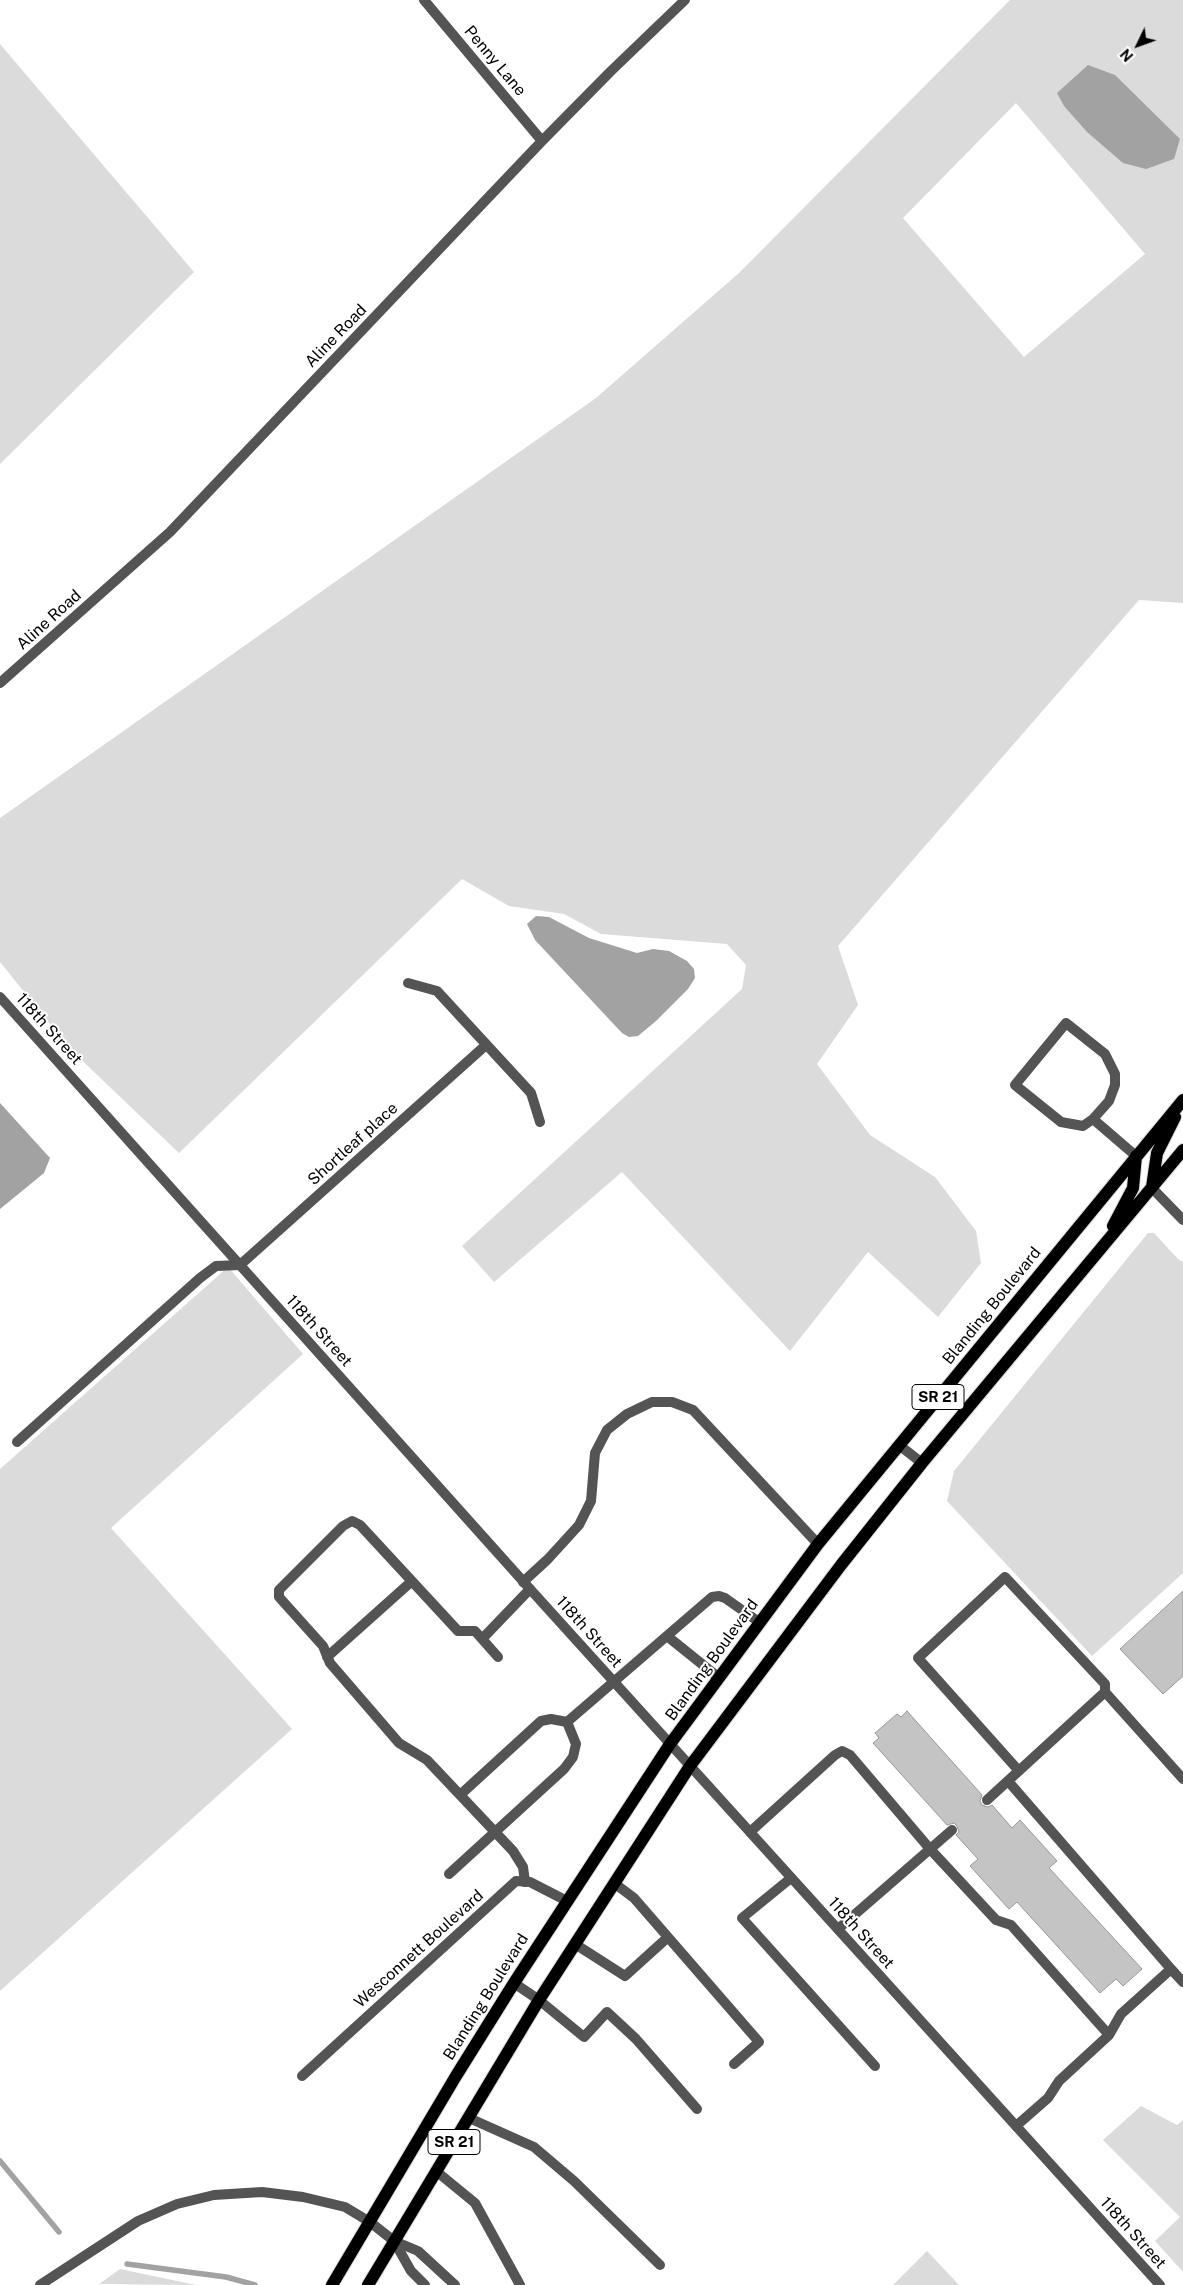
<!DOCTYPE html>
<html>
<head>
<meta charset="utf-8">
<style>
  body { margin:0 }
  #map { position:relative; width:1183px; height:2285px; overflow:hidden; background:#fff; font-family:"Public Sans",sans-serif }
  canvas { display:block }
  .north { position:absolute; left:1113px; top:20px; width:50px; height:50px; -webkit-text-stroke:4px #fff; paint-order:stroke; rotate:228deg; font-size:14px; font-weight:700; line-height:20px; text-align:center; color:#000 }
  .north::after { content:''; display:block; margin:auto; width:18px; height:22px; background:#000; clip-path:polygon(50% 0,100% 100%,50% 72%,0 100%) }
</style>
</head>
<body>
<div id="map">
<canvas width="1183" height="2285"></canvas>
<div class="north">N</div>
</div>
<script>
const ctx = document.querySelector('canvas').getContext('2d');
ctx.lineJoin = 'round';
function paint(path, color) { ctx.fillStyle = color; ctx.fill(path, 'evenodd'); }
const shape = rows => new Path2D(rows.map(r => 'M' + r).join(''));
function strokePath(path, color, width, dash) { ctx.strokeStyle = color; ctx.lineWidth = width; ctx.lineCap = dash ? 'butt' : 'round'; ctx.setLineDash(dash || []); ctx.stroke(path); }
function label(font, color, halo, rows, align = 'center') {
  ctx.font = font + ' "Public Sans",sans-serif'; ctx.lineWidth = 4; ctx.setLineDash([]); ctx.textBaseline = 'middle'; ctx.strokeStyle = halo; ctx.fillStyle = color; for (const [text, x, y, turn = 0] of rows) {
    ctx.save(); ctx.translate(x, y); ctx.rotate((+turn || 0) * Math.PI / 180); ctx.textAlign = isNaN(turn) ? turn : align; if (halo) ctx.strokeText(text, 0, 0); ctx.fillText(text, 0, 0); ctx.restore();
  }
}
const green = shape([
  [1010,0,1183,0,1183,603,1139,600,838,946,858,1005,817,1064,870,1135,935,1177,976,1231,981,1263,938,1317,868,1252,790,1351,622,1172,494,1282,462,1246,742,989,746,965,727,944,601,934,564,914,509,906,462,879,179,1153,71,1050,0,962,0,818,596,398,739,273],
  [1016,103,1145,254,1024,357,903,218],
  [0,44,194,272,0,464],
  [1148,1233,1154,1233,1178,1259,1183,1262,1183,1573,1092,1656,947,1501,954,1471],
  [228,1267,303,1354,111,1528,292,1729,0,1991,0,1469],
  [1141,2106,1177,2125,1183,2120,1183,2272,1155,2241,1180,2217,1103,2140],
  [927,2251,959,2285,893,2285],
  [120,2269,196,2285,99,2284]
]);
const water = shape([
  [1088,65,1115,75,1180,139,1174,159,1146,169,1123,163,1087,132,1064,106,1057,93],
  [536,916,549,917,589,938,637,953,653,949,669,951,687,961,694,969,695,978,688,989,656,1021,638,1036,629,1037,622,1033,535,940,527,924],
  [0,1103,50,1158,44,1173,0,1209]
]);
const stream = shape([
  [0,2161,59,2232],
  [127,2264,226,2277,255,2285]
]);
const building = shape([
  [1183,1591,1183,1676,1163,1694,1120,1649,1183,1591],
  [907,1711,982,1795,980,1801,982,1805,988,1807,992,1805,1012,1828,1020,1820,1057,1861,1049,1868,1142,1969,1123,1986,1116,1979,1100,1993,1017,1902,1009,1909,970,1866,978,1859,956,1835,959,1832,957,1826,954,1823,947,1825,873,1743,879,1738,875,1733,897,1714,901,1717,907,1711]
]);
const service = shape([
  [1093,1119,1083,1126,1061,1122,1015,1085,1066,1023,1105,1054,1115,1074,1115,1085,1109,1101,1093,1119,1136,1156],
  [17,1442,200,1278,216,1266,240,1265],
  [523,1582,548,1559,579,1525,591,1501,595,1453,607,1430,627,1414,652,1402,672,1402,693,1410,818,1544],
  [667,1636,718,1677],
  [482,1639,530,1589],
  [327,1657,412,1581],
  [498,1657,475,1631,458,1631,360,1525,352,1521,343,1526,279,1590,279,1597,323,1646,330,1663,399,1743,427,1760,513,1851,523,1867,525,1882],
  [1019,1771,918,1658,1005,1577,1105,1684,1105,1692,1183,1779],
  [1008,1781,1171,1969],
  [460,1795,541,1721,551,1719,567,1722,712,1597,719,1596,725,1598,759,1622],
  [987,1800,1105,1692],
  [750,1832,835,1755,842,1751,850,1755,930,1849,996,1920,1011,1925,1109,2035],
  [449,1874,564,1769,573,1757,576,1744,567,1722],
  [791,1878,742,1918,875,2066],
  [614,1883,634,1898,759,2042,734,2064],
  [838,1929,952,1830],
  [575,1944,625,1976,667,1938],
  [539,2000,584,2037,607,2012,636,2039,697,2109],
  [469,2118,534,2147,574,2181,660,2265],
  [1016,2126,1048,2098,1059,2081,1109,2035,1121,2014,1171,1969,1183,1982],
  [436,2171,475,2203,520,2285],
  [394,2241,418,2251,455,2285],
  [394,2241,411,2271,425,2285]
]);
const minor = shape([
  [424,0,542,141],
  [0,683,170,532,542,141,611,71,685,0],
  [408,983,437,991,531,1093,540,1122],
  [1152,1188,1183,1220],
  [240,1265,486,1045],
  [899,1445,922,1463],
  [514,1983,539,2000],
  [302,2076,516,1881,530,1882,567,1901]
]);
const tertiary = shape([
  [0,997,530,1589,1160,2285],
  [40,2285,138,2221,177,2204,214,2195,262,2192,303,2197,345,2207,370,2222,394,2241]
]);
const primary = shape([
  [1152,1187,1157,1153,1175,1117],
  [1113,1226,1133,1188,1136,1156],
  [332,2285,456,2076,514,1983,670,1744,818,1544,1183,1100],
  [368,2285,539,2000,690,1766,841,1565,922,1463,1183,1150]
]);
const shields = [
  [938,1397,52],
  [454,2142,52]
];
const shieldNames = [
  ["SR 21",938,1397],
  ["SR 21",454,2142]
];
const streetNames = [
  ["Penny Lane",495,61,50],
  ["Aline Road",336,336,-46],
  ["Aline Road",49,620,-42],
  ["118th Street",49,1029,48],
  ["Shortleaf place",353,1144,-42],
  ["Blanding Boulevard",992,1306,-51],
  ["118th Street",319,1331,48],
  ["118th Street",589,1632,48],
  ["Blanding Boulevard",712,1660,-54],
  ["118th Street",861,1933,48],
  ["Wesconnett Boulevard",419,1949,-42],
  ["Blanding Boulevard",486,1997,-58],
  ["118th Street",1133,2233,48]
];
paint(green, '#dbdbdb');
paint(water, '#a2a2a2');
strokePath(stream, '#a2a2a2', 5.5);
paint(building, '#c4c4c4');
strokePath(building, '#989898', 1);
strokePath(primary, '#dbdbdb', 14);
strokePath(service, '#545454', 10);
strokePath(minor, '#545454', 10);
strokePath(tertiary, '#545454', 10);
strokePath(primary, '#000', 12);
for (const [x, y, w] of shields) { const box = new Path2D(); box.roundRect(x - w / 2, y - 12.5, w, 25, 4); ctx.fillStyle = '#fff'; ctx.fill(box); strokePath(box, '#000', 1); }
label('bold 15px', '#000', null, shieldNames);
label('16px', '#000', '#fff', streetNames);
</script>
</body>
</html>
